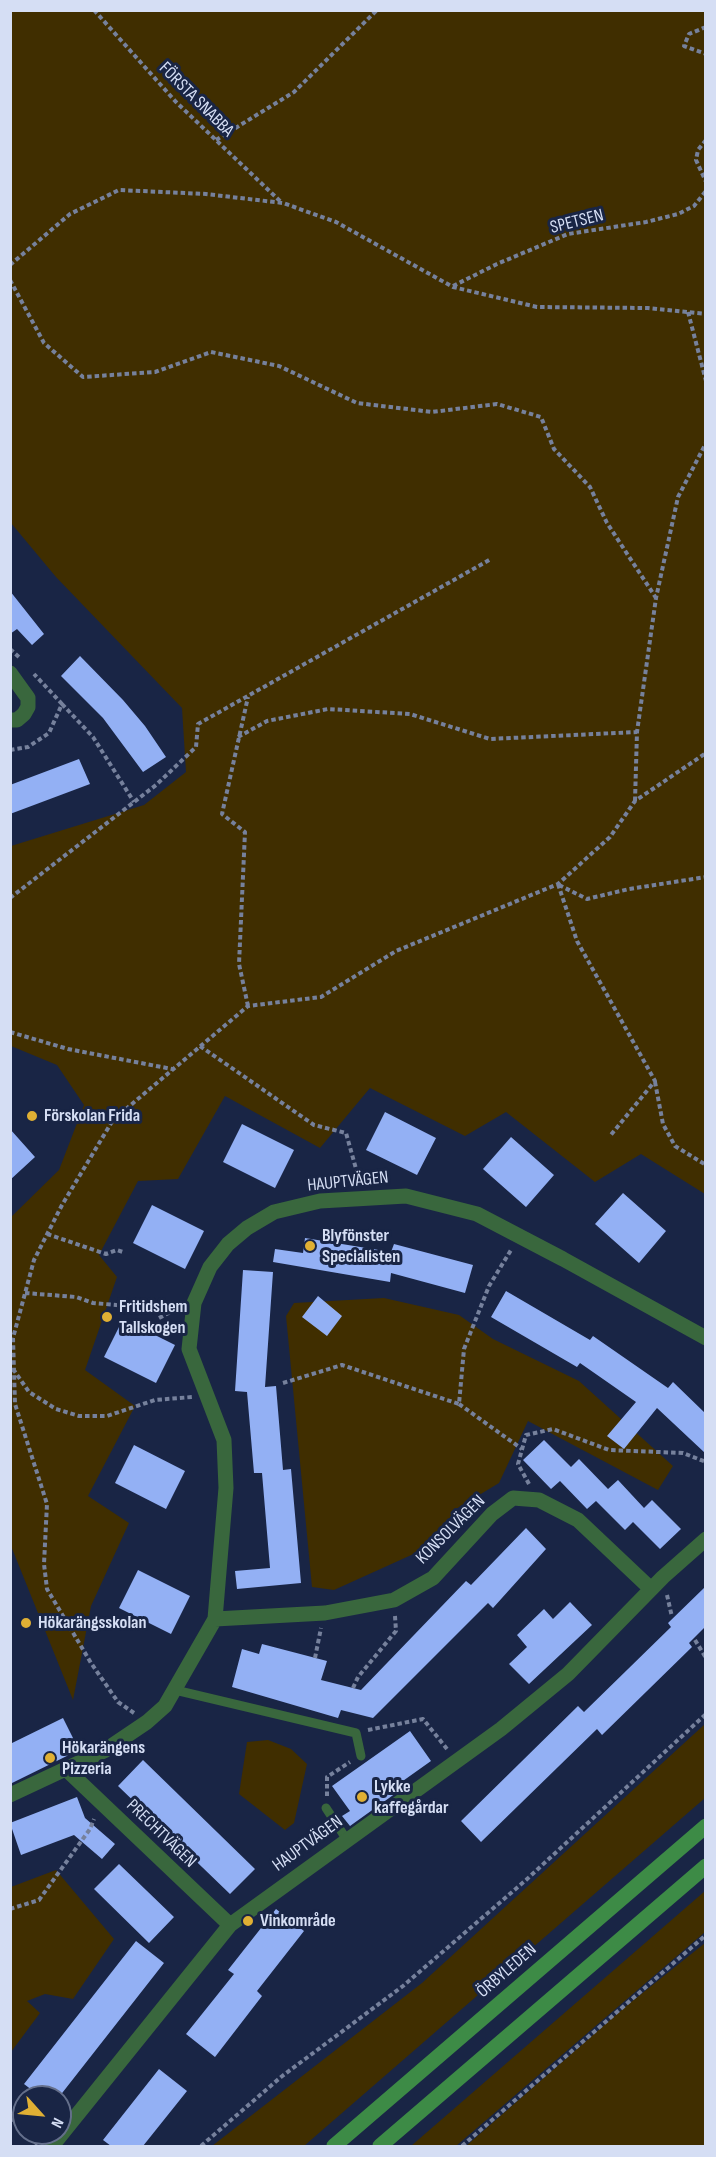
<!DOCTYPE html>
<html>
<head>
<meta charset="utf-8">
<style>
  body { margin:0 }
  #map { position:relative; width:716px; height:2157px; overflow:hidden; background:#192545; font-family:"Sofia Sans Condensed",sans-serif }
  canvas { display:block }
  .frame { position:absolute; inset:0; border:12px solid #d5def4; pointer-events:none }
  .north { position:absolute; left:12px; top:2085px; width:60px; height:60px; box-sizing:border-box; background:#192545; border:2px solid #646f8b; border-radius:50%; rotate:117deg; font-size:16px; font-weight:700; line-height:24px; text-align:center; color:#d5def4 }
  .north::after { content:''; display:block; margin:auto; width:21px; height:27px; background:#e0b034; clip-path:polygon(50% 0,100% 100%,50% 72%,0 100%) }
</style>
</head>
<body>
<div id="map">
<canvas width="716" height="2157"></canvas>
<div class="frame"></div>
<div class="north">N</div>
</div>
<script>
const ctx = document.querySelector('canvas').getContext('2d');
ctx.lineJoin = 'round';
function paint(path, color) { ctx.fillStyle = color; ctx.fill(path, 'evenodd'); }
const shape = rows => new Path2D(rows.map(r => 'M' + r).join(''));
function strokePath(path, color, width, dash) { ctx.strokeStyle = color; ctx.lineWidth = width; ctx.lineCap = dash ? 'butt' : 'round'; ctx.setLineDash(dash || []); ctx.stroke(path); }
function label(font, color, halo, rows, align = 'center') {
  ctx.font = font + ' "Sofia Sans Condensed",sans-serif'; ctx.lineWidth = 6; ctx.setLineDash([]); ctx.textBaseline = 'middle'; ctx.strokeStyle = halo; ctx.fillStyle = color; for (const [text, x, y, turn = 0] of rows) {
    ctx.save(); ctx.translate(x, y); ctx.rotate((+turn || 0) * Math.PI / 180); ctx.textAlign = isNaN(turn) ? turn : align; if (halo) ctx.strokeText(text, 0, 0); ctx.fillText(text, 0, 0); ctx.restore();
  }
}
const green = shape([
  [11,10,706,11,705,1194,641,1154,595,1182,506,1112,465,1136,370,1088,320,1148,225,1096,178,1179,138,1181,99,1255,117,1277,85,1370,135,1406,88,1496,129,1523,91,1606,73,1700,11,1546,10,1218,59,1170,84,1105,57,1065,11,1046,11,846,144,805,186,772,182,708,56,577,11,523],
  [384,1298,459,1315,493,1339,579,1381,673,1466,658,1490,528,1421,499,1483,456,1509,429,1547,334,1590,312,1587,286,1316,294,1303],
  [705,1724,705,1798,304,2146,212,2146,422,1983],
  [268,1740,291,1749,307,1764,294,1823,285,1830,239,1794,247,1742],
  [56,1870,114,1939,73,1999,45,1994,27,2001,40,2013,11,2052,11,1887],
  [705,1891,705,1932,456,2146,411,2146],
  [705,1943,705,2146,466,2146,625,2007]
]);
const building = shape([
  [10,591,44,634,32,645,17,629,10,634],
  [80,656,123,700,145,726,166,757,143,772,103,718,61,676],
  [79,759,90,784,10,814,10,785],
  [385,1112,436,1138,417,1175,366,1150],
  [242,1124,294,1150,275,1188,223,1162],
  [10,1129,35,1157,10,1180],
  [511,1137,554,1175,526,1207,483,1169],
  [623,1193,666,1231,639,1263,595,1224],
  [152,1205,204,1231,185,1269,133,1243],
  [305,1238,391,1252,394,1244,473,1265,465,1293,391,1273,390,1282,273,1262,275,1249,303,1253],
  [243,1270,273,1272,265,1387,276,1386,283,1470,291,1469,301,1583,237,1589,235,1571,270,1568,262,1473,254,1473,247,1392,235,1391],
  [506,1291,590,1340,593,1336,668,1388,673,1382,705,1413,705,1453,657,1408,624,1449,607,1436,636,1402,580,1363,577,1367,491,1317],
  [318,1296,342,1316,327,1336,302,1317],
  [123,1319,175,1345,156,1383,104,1357],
  [544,1440,571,1467,579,1459,608,1489,618,1480,644,1508,652,1500,681,1529,660,1549,633,1522,625,1530,596,1501,587,1509,560,1481,551,1489,523,1460],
  [134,1445,185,1471,166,1509,115,1483],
  [526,1528,546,1549,493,1608,488,1603,373,1718,341,1710,338,1718,232,1687,242,1649,259,1654,262,1644,327,1661,321,1680,361,1690,466,1581,471,1585],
  [138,1570,190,1596,171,1634,119,1608],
  [705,1587,705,1627,689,1643,692,1647,602,1735,597,1729,481,1842,461,1821,578,1706,584,1712,671,1627,668,1623],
  [570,1602,592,1625,529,1684,509,1664,527,1647,517,1635,544,1609,553,1619],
  [63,1718,79,1750,10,1784,10,1744],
  [410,1731,431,1761,400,1783,403,1788,350,1826,342,1816,350,1811,332,1786],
  [143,1760,255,1869,230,1894,118,1786],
  [77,1797,85,1818,115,1844,102,1859,74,1835,21,1855,10,1823],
  [119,1864,174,1917,149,1943,94,1889],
  [276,1909,304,1931,257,1991,262,1996,215,2057,186,2034,234,1974,228,1970],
  [136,1941,164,1963,59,2097,41,2097,24,2084],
  [159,2069,187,2091,143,2146,111,2146,103,2140]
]);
const path = shape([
  [94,10,176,102,282,203],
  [706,27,689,34,684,46,706,54],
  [216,140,294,92,377,10],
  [706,140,698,150,696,160,706,182],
  [10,265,70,214,119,190,206,194,283,203,336,222,453,287,537,307,648,308,706,314],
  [10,280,44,343,83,377,155,372,211,352,279,366,357,403,432,412,497,404,541,417,554,449,590,487,607,523,656,598],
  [453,286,497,264,568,234,646,222,678,214,694,206,706,191],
  [688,312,706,381],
  [10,649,21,659],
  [62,704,93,737,134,802],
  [238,737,267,721,328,709,410,714,490,739,637,732],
  [10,750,28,747,49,733,62,704,34,674],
  [635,801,637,732,656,598,678,497,706,443],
  [558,884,577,941,655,1081,610,1136],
  [559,885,587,899,629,889,706,877],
  [10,898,156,785,196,747,198,724,491,559],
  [248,1006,239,964,245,832,222,814,248,697],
  [10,1032,68,1049,172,1069],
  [200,1046,314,1125,346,1133,360,1183],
  [655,1082,663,1124,675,1146,706,1165],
  [47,1234,106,1254,117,1250,123,1252],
  [25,1293,76,1297,93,1303,140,1307],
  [159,1318,178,1308],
  [13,1369,29,1392,56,1409,79,1416,107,1416,155,1400,192,1397],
  [283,1383,342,1365,459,1404,464,1349,489,1286,511,1250],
  [459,1404,522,1449],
  [529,1484,518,1464,526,1435,553,1429,609,1450,683,1453,706,1462],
  [667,1595,672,1617],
  [695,1640,706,1658],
  [315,1658,321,1628],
  [353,1688,358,1677,396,1631,395,1616],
  [134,1713,118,1702,91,1663,47,1589,44,1564,47,1504,15,1404,13,1338,34,1260,62,1205,113,1120,248,1006,321,997,396,951,558,884,610,837,635,801,706,753],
  [368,1730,423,1719,447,1749],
  [327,1796,327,1777,350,1762],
  [10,1909,39,1900,90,1829,94,1819],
  [10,2118,24,2132],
  [25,2133,37,2145],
  [201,2146,281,2077,403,1986,526,1880,706,1714],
  [462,2146,706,1935]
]);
const lane = shape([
  [175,1690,356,1733,361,1756],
  [326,1808,347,1840]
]);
const street = shape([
  [10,673,28,698,28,707,24,714,17,720,10,720],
  [215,1619,325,1613,394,1600,433,1578,492,1514,513,1498,539,1500,578,1520,651,1589],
  [67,1770,230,1925],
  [10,1795,104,1751,147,1722,165,1706,215,1619,226,1488,224,1440,189,1349,194,1303,210,1267,228,1244,247,1228,274,1212,320,1201,406,1196,477,1214,563,1259,706,1338],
  [52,2146,230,1925,501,1729,568,1674,663,1577,706,1539]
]);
const secondary = shape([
  [334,2146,706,1826],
  [380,2146,706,1866]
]);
const markers = [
  [32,1116,6,"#e0b034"],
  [310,1246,6,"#e0b034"],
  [107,1317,6,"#e0b034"],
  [26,1623,6,"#e0b034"],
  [50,1758,6,"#e0b034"],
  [362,1797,6,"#e0b034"],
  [248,1921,6,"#e0b034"]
];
const streetNames = [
  ["FÖRSTA SNABBA",196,100,45],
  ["SPETSEN",577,222,-14],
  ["HAUPTVÄGEN",348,1182,-6],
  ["KONSOLVÄGEN",451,1530,-45],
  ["PRECHTVÄGEN",161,1834,44],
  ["HAUPTVÄGEN",308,1844,-36],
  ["ÖRBYLEDEN",507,1971,-41]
];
const poiNames = [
  ["Förskolan Frida",44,1116],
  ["Blyfönster",322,1236],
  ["Specialisten",322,1257],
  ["Fritidshem",119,1307],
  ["Tallskogen",119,1328],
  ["Hökarängsskolan",38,1623],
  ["Hökarängens",62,1748],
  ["Pizzeria",62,1769],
  ["Lykke",374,1787],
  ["kaffegårdar",374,1808],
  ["Vinkområde",260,1921]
];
paint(green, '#402e00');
paint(building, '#93b0f4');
strokePath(path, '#76819c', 4, [4.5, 3]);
strokePath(lane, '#39673d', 9);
strokePath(street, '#39673d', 15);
strokePath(secondary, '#3d8b46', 15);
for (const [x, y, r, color] of markers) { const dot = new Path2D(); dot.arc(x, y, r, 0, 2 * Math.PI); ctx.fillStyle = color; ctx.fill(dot); strokePath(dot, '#192545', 2); }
label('18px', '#d5def4', '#192545', streetNames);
label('bold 18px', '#d5def4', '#192545', poiNames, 'left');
</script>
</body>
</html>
